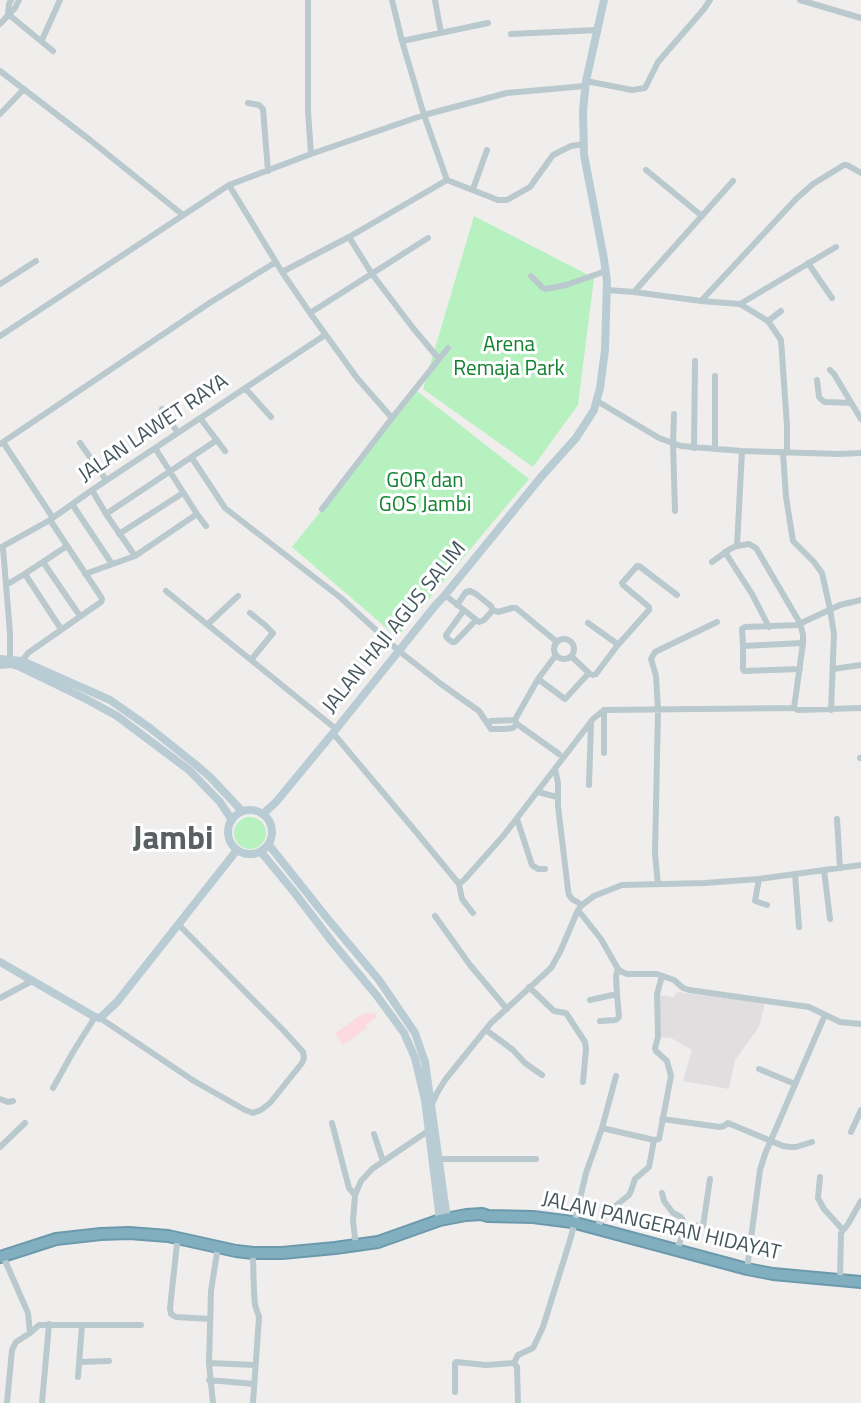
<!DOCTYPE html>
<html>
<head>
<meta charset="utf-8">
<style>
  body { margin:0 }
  canvas { display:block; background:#f0eded }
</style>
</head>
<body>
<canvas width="861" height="1403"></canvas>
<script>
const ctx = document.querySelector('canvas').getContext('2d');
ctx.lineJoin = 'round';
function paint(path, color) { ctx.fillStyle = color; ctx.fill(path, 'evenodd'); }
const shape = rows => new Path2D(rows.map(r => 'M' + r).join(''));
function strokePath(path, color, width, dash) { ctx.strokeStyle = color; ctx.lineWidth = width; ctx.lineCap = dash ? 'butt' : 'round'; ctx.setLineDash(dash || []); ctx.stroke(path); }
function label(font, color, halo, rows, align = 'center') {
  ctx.font = font + ' "Titillium Web",sans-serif'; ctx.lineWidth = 6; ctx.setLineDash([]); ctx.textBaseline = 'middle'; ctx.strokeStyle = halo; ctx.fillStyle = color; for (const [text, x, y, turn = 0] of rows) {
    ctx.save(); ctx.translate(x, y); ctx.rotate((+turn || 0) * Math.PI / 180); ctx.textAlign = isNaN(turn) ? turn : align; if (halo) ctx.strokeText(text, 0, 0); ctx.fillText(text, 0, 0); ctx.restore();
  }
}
const education = shape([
  [677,992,765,1003,759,1027,735,1060,729,1089,683,1081,692,1050,671,1038,661,1037,659,995,674,997]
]);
const medical = shape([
  [364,1013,374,1013,377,1017,366,1025,367,1028,343,1045,335,1033]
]);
const green = shape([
  [474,216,594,278,578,405,533,467,423,389],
  [417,391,529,479,397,637,292,547],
  '234 833a16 16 0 1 1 32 0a16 16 0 1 1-32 0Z'
]);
const street = shape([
  [308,0,308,111,311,154],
  [392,0,402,41,424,115,447,180],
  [435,0,441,33],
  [800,0,861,18],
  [8,14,53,51],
  [8,14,9,4,11,0],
  [0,24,15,8,19,0],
  [511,34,598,30],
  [42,40,60,0],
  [402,41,488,23],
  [0,71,90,140,183,215],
  [586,81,632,90,645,88,658,62,704,9,710,0],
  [248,103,259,105,263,109,268,171],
  [0,114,24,89],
  [646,170,702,216],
  [229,185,282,272,310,313,357,378,392,418],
  [473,189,487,150],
  [349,237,372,274,413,328,439,359],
  [808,263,832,298],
  [282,272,349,237,447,180,498,200,507,200,530,187,553,155,571,146,583,144],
  [531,276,543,288,546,289,566,285,606,271],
  [0,284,36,261],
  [607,290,634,292,701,301,740,304,768,321,781,340,787,426,787,452],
  [634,292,733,181],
  [701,301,796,199,813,184,844,165,847,165,861,173],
  [740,304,836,247],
  [310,313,428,238],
  [768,321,781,311],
  [0,336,229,185,311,154,424,115,507,93,585,86],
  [830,370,834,374,861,419],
  [817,380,819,397,823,401,825,402,851,403],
  [245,388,271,417],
  [597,401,659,438,681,446,742,451,839,454,861,453],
  [162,409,178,433],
  [674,414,673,444,675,511],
  [200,418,225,451],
  [3,442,53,518],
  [80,443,106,480],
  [0,444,211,302,276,262],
  [155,448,197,514,206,526],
  [694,448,695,361],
  [715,449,715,376],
  [783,452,786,497,793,541,814,562,822,573,830,609,834,634,831,710],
  [192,458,225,508,341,598,399,651,441,684,479,711,491,729,504,729,513,728,517,724,515,720,517,716,538,679,556,655],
  [92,490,106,514,135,556],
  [72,504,112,564],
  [322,509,392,418,448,348],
  [106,514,217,440],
  [119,534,183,493],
  [737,546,742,451],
  [0,548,50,520,92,490,325,335],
  [3,548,10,633,10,659],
  [725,552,752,594,769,627],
  [43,562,80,616],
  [712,562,730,549,737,546,749,544,756,548,800,623,803,635,803,643,794,708],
  [25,574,61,629],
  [85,574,135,556,197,514],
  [6,585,23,575,67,546],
  [166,591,336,729],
  [445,595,479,622,484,620,493,610,498,612,512,608,516,608,557,642],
  [457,605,466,592,470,591,476,594,491,606,493,610],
  [464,610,446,635,447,638,452,642,455,642,476,620],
  [250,613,265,625,273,633,251,660],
  [588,623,616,643,617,646],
  [208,624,238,596],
  '554 649a10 10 0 1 1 20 0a10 10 0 1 1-20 0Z',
  [803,643,743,646,742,629,745,627,797,625,840,605,861,600],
  [743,646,743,669,744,671,800,669],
  [571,656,590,674,593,675,596,674,617,646,649,610,649,607,623,585,622,583,637,566,639,566,677,595],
  [20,664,28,653,101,602,102,599,101,597,50,520],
  [833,669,861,665],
  [538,679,565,699,589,673],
  [487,723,491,721,515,720],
  [517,724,559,754],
  [333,733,417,833,459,884,462,899,473,913],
  [604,753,604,710],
  [860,758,861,758],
  [555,769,558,783,558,806,568,890,569,895,572,899,582,905],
  [589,785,591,724],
  [538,792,557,797],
  [517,819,532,865,538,869,545,869],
  [837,819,840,868],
  [824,870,830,919],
  [795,874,799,927],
  [759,879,755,901,767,905],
  [459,884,465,879,504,835,593,719,604,710,794,708,798,710,861,708],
  [658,884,655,854,658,710,656,676,651,659,655,652,717,622],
  [578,910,601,939,618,969,622,972,627,974,657,974,674,980,683,988,689,990,809,1007,840,1022,861,1024],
  [435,916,470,965,507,1009],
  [529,987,554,1011,566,1013,585,1042,586,1049,583,1082],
  [0,998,32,981],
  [590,1000,617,994],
  [100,1018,106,1022,194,1081,245,1110,253,1113,261,1110,270,1103,302,1063,304,1058,303,1052,284,1031,178,924],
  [600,1021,616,1020,619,1017,617,994,616,976,618,969],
  [486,1030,513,1050,525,1063,542,1075],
  [759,1069,795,1084],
  [53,1088,73,1052,95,1017],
  [0,1099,8,1102,13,1101],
  [432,1104,437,1093,445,1080,491,1023,551,968,560,952,578,910,582,905,594,896,622,885,705,883,759,879,861,865],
  [662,1119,720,1127,724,1126,728,1123,783,1146,790,1147,796,1147,812,1142],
  [332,1123,349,1188,355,1195],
  [602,1128,654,1140,659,1139,671,1076,667,1061,656,1051,655,1048,658,1037,657,994,662,976],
  [851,1132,861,1110],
  [374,1134,383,1161],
  [0,1147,25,1123],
  [439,1159,536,1159],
  [820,1177,818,1198,824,1209,843,1230],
  [662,1193,664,1201,673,1213,681,1217,686,1225],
  [596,1228,608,1212,629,1195,631,1191,635,1179,649,1167,654,1140],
  [177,1244,170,1308,171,1314,176,1317,210,1319],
  [356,1246,353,1221,355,1195,361,1181,372,1169,428,1131],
  [677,1250,686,1225,703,1226,710,1179],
  [3,1256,28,1313,30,1333],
  [747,1269,760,1170,765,1154,825,1015],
  [840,1280,841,1233,848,1224,861,1201],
  [79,1362,109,1361],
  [209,1363,255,1365],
  [514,1363,518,1355,533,1348,543,1327,571,1237,586,1173,602,1128,616,1076],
  [78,1377,82,1325],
  [209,1380,254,1384],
  [455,1392,455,1363,456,1362,486,1365,514,1363,517,1367,518,1403],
  [7,1403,12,1350,16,1342,30,1333,39,1325,141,1325],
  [42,1403,49,1324],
  [213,1403,209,1363,211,1291,218,1246],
  [253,1403,259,1317,255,1305,254,1292,253,1260]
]);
const secondary = shape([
  [0,659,22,661,110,700,150,728,195,764,210,777,242,811],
  [0,665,11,664,18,666,86,699,117,716,189,770,220,802,232,820],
  '228 832a22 22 0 1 1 44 0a22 22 0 1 1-44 0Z',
  [263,814,276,802,333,733,434,607,445,595,541,477,576,438,594,410,600,388,605,350,607,281,604,259,584,155,583,111,586,81,604,0],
  [269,845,327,918,379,980,415,1033,425,1062,447,1219],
  [261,852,294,892,333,943,377,996,404,1033,415,1058,425,1100,440,1220],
  [0,962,95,1017,100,1018,117,1002,237,850]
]);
const highway = shape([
  [0,1257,56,1239,101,1234,129,1233,168,1236,236,1251,253,1253,282,1253,335,1248,378,1242,440,1220,466,1215,482,1214,488,1216,533,1217,572,1222,747,1269,773,1274,861,1282]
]);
const parkNames = [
  ["Arena",509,346],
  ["Remaja Park",509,370],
  ["GOR dan",425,482],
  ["GOS Jambi",425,506]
];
const streetNames = [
  ["JALAN LAWET RAYA",154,429,-34],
  ["JALAN HAJI AGUS SALIM",395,628,-51],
  ["JALAN PANGERAN HIDAYAT",661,1227,13]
];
const townNames = [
  ["Jambi",173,841]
];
paint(education, '#e1dee0');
paint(medical, '#fcdae0');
paint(green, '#b7f1c0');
strokePath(highway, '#6c9aac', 14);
strokePath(street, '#bac9ce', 6);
strokePath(secondary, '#b9ccd3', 8);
strokePath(highway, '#81afc0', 10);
label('21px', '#10812e', '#fff', parkNames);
label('21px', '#44565c', '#fff', streetNames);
label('bold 33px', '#596063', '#fff', townNames);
</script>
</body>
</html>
